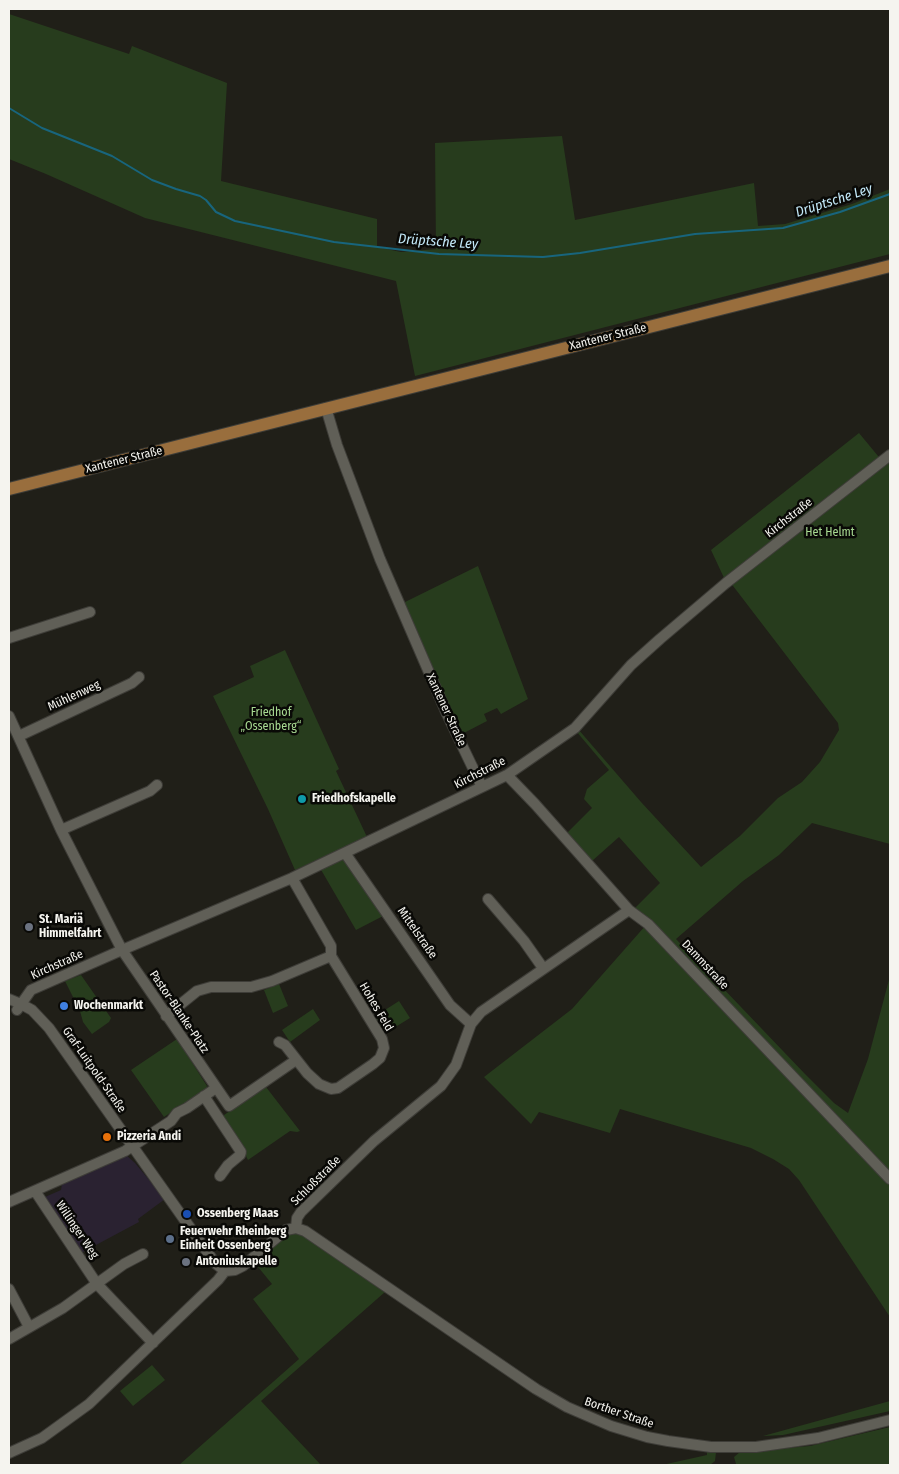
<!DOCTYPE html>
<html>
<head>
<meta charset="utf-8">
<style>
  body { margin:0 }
  #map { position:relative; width:899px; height:1474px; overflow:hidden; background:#201f18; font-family:"Fira Sans Condensed",sans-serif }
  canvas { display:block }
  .frame { position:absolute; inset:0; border:10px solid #f5f4ef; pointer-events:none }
</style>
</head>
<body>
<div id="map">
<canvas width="899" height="1474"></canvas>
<div class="frame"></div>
</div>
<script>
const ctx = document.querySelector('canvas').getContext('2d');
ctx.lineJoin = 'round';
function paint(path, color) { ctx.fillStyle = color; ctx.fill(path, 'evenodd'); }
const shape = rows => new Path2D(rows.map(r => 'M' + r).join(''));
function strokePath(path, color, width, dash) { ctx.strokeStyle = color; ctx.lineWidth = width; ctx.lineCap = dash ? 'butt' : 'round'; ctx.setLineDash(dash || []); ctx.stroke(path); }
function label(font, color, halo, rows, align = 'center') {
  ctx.font = font + ' "Fira Sans Condensed",sans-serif'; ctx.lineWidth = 5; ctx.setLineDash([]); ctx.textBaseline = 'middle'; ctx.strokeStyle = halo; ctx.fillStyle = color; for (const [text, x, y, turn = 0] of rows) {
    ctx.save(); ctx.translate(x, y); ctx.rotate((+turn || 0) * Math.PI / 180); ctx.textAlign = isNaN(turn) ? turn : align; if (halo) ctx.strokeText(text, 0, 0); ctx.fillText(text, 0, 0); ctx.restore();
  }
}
const education = shape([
  [126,1155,135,1163,165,1199,138,1219,139,1222,81,1253,45,1197,61,1190,62,1184]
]);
const green = shape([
  [9,14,129,54,132,46,227,83,221,181,377,219,377,247,401,252,436,249,435,143,562,136,575,220,754,183,758,226,785,224,852,204,890,189,890,254,415,376,396,281,145,218,46,174,9,159],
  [859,433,883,462,890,458,890,844,812,823,779,855,743,881,676,939,805,1074,834,1103,848,1113,868,1059,890,976,890,1179,634,909,660,883,619,837,592,861,567,833,592,808,584,799,587,789,609,770,576,731,578,729,641,802,701,867,740,836,778,798,802,782,820,762,839,730,838,723,730,582,725,580,711,550],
  [478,566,528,699,501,714,497,708,484,714,487,721,460,735,401,604],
  [285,650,339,769,336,771,367,837,295,870,268,809,213,696,254,677,250,666],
  [345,858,385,915,356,930,320,868],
  [646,925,890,1183,890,1317,799,1180,789,1169,773,1159,751,1148,620,1109,610,1133,539,1112,531,1124,484,1077,572,1009],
  [81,975,111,1018,109,1022,92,1034,83,1022,80,1011,65,981],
  [279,984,288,1006,273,1013,264,990],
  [399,1001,410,1018,384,1034,374,1017],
  [313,1009,320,1020,290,1042,282,1030],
  [177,1039,207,1086,206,1089,164,1117,131,1070],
  [266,1087,300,1131,297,1132,290,1131,248,1160,246,1156,246,1154,221,1117],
  [294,1233,304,1236,385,1292,261,1401,321,1465,179,1465,299,1359,253,1299,272,1284,254,1262,285,1236],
  [152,1365,165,1380,133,1406,120,1391],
  [890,1401,890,1411,783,1435,763,1436],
  [890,1427,890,1465,734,1465,736,1464,734,1457,740,1452,810,1446],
  [707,1452,716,1452,715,1461,710,1465,662,1465,707,1455]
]);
const stream = shape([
  [9,108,42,128,112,156,152,180,176,189,200,196,206,200,216,212,235,221,334,242,439,254,543,257,580,253,695,234,783,228,840,212,890,194]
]);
const minor = shape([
  [326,408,337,445,380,559,447,714,482,787],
  [9,638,90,612],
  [9,716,61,830,122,950,229,1106,296,1060],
  [19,736,132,683,139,677],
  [507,775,535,804,629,910,648,924,890,1179],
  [61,830,150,791,157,785],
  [345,853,450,1005,471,1024],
  [488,899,524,941,543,968],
  [9,999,21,1004,32,1010,49,1028,215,1263,225,1271],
  [17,1010,31,990,122,950,292,878,507,775,575,728,631,665,660,639,726,583,890,455],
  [166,1016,197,991,211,987,251,987,272,981,331,956],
  [279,1042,285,1045,307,1073,319,1084,331,1089,338,1088,373,1064,380,1058,384,1048,382,1039,331,956,331,946,292,878],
  [204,1096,241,1152,240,1155,228,1165,220,1176],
  [35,1191,97,1284,153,1343],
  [9,1202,125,1151,171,1121,177,1113,187,1108,216,1088],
  [296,1228,297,1218,301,1212,374,1141,441,1086,456,1065,471,1024,481,1012,629,910],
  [225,1271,235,1270,243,1266,286,1230,296,1228,305,1231,536,1389,567,1407,611,1426,647,1437,668,1441,711,1447,756,1447,818,1438,890,1420],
  [9,1289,29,1327],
  [9,1339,63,1308,124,1264,143,1254],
  [9,1453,42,1438,89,1404,218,1280,225,1271]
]);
const major = shape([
  [9,489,890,266]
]);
const markers = [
  [302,799,5,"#0f9aa8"],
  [29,927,5,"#6b7280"],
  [64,1006,5,"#3f7fe0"],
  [107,1137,5,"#e8710a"],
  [187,1214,5,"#1a4fb4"],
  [170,1239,5,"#5c6f8a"],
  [186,1262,5,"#6b7280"]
];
const streetNames = [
  ["Xantener Straße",608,337,-14],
  ["Xantener Straße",124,460,-14],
  ["Kirchstraße",789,518,-38],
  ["Mühlenweg",74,696,-25],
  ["Xantener Straße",446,710,65],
  ["Kirchstraße",480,773,-27],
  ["Mittelstraße",417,933,55],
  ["Kirchstraße",57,965,-24],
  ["Dammstraße",705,965,47],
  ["Hohes Feld",376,1007,59],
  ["Pastor-Blanke-Platz",179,1012,56],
  ["Graf-Luitpold-Straße",94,1070,55],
  ["Schloßstraße",316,1181,-45],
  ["Willinger Weg",77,1230,56],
  ["Borther Straße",619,1413,19]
];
const parkNames = [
  ["Het Helmt",830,533],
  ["Friedhof",271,713],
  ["„Ossenberg“",271,727]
];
const poiNames = [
  ["Friedhofskapelle",312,799],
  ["St. Mariä",39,920],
  ["Himmelfahrt",39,934],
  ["Wochenmarkt",74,1006],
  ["Pizzeria Andi",117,1137],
  ["Ossenberg Maas",197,1214],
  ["Feuerwehr Rheinberg",180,1232],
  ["Einheit Ossenberg",180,1246],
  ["Antoniuskapelle",196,1262]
];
const waterNames = [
  ["Drüptsche Ley",834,201,-18],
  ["Drüptsche Ley",438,242,4]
];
paint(education, '#2a2231');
paint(green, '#273c1d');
strokePath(stream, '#18657d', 2);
strokePath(minor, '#3e3d38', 12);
strokePath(major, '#3e3d38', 14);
strokePath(minor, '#605f57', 10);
strokePath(major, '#996e3d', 12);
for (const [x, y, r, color] of markers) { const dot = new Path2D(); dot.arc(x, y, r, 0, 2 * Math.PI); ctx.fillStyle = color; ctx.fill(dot); strokePath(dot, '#090906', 2); }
label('12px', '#f5f4ef', '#090906', streetNames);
label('12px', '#a8da92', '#090906', parkNames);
label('bold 12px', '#f5f4ef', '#090906', poiNames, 'left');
label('italic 14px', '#c4e9f9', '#090906', waterNames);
</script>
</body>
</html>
